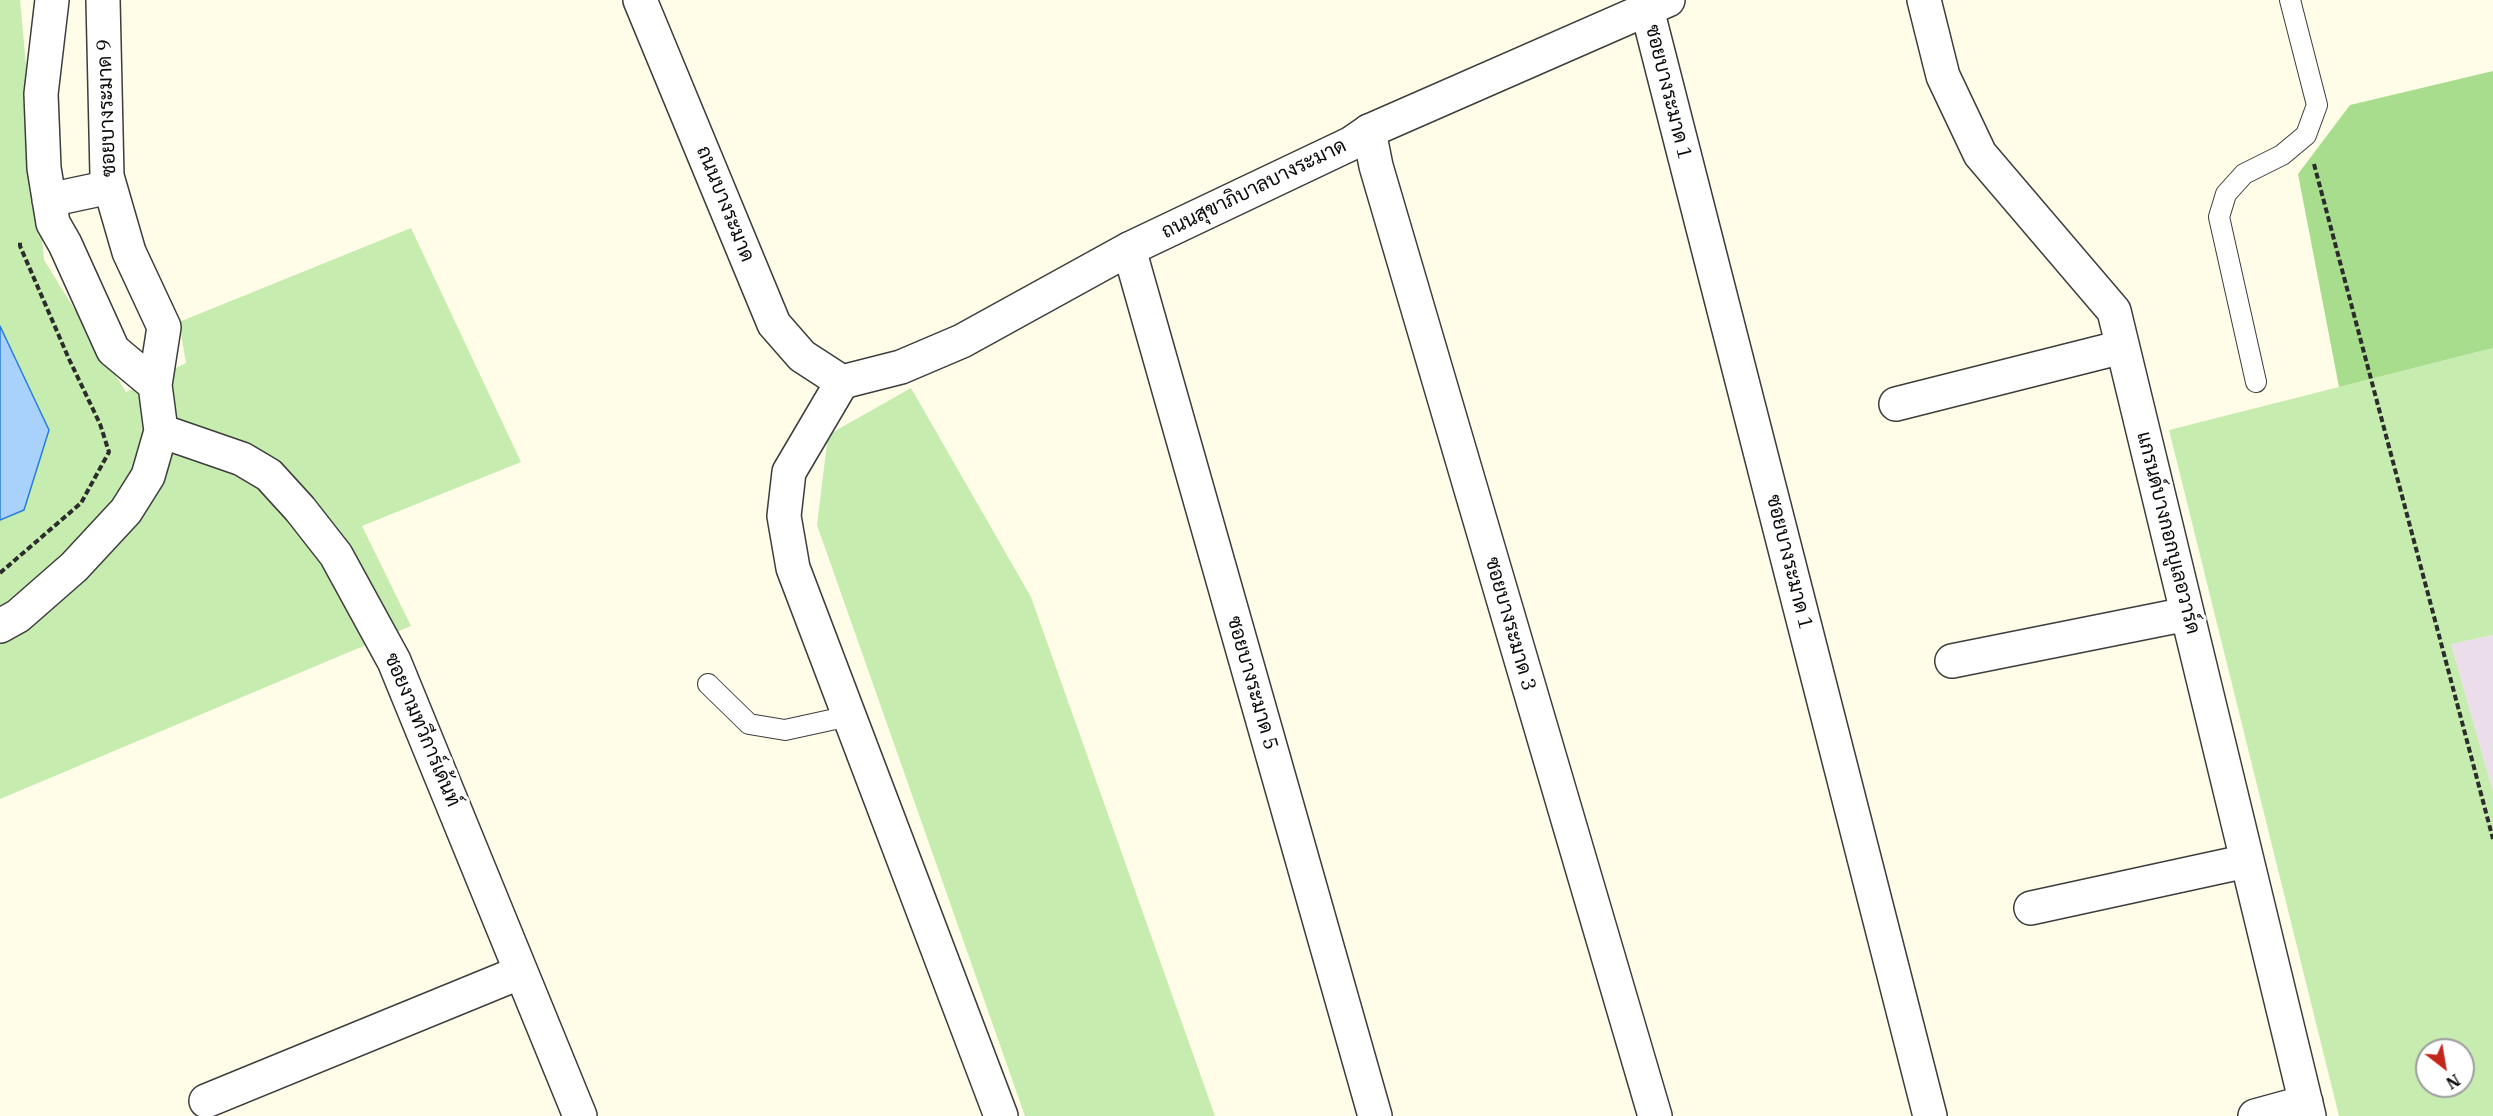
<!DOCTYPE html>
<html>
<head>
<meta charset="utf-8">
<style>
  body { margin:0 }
  #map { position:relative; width:2493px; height:1116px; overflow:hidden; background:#fffde8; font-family:"IBM Plex Serif",serif }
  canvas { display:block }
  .north { position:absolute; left:2415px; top:1038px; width:60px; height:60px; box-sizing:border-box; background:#fff; border:2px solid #9d9d9d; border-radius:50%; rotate:149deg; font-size:16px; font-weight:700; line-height:24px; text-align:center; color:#0a0a0a }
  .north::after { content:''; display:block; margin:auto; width:21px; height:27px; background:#c3261a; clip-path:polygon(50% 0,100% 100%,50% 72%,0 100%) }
</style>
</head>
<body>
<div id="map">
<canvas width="2493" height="1116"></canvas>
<div class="north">N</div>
</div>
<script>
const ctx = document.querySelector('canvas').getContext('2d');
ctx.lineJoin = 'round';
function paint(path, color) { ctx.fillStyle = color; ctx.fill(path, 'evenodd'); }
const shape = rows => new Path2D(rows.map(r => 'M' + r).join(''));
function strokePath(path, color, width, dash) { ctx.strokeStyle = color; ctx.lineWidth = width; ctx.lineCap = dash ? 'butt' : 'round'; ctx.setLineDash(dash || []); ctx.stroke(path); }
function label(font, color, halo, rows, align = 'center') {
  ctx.font = font + ' "IBM Plex Serif",Sarabun,serif'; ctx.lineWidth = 6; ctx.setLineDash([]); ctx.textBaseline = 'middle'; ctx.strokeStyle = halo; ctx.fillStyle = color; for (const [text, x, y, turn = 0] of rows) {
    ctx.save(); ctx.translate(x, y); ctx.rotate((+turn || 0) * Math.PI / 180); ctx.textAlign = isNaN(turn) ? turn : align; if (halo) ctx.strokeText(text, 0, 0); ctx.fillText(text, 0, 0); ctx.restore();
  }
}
const industrial = shape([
  [2493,635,2493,792,2451,644]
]);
const green = shape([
  [0,0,20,0,44,260,126,392,186,363,179,322,411,228,521,462,362,526,411,626,0,799],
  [2493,348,2493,635,2451,644,2493,792,2493,1116,2339,1116,2169,430],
  [2427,1050,2463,1050,2463,1086,2427,1086],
  [911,388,1031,597,1215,1116,1025,1116,817,525,828,435]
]);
const forest = shape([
  [2493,71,2493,348,2339,387,2298,174,2350,105]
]);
const water = shape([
  [0,326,49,430,24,510,0,520,0,326]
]);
const path = shape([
  [2314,164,2493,839],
  [0,573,81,503,109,452,100,424,69,359,20,246,20,241]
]);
const service = shape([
  [2256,382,2219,217,2226,194,2244,174,2282,155,2306,135,2317,105,2290,0],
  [708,684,749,724,785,730,849,716]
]);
const minor = shape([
  [52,0,41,94,44,168,53,223,65,244,113,350,155,385],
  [1924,0,1943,76,1980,154,2114,311,2309,1116],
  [1647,9,1930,1116],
  [1369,131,1376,166,1655,1116],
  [49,200,110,187],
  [1129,249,1375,1116],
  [842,382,789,472,784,516,793,568,1001,1116],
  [1896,404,2122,347],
  [161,431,242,459,269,475,300,509,336,555,394,661,580,1116],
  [0,626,18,616,74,567,126,511,148,476,161,431,155,385,164,327,129,252,107,176,103,0],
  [1952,661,2187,614],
  [2031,908,2247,861],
  [206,1101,521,972],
  [2255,1116,2306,1102]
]);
const tertiary = shape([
  [640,0,774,324,802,356,842,382,901,367,962,341,1129,249,1350,144,1369,131,1668,0]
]);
const streetNames = [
  ["ซอยบางระมาด 1",1668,92,76],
  ["ซอยบางระมาด 9",107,108,-92],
  ["ถนนสุขาภิบาลบางระมาด",1254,189,-26],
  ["ถนนบางระมาด",725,204,68],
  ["แกรนด์บางกอกบูเลอวาร์ด",2168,533,76],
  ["ซอยบางระมาด 1",1789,562,76],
  ["ซอยบางระมาด 3",1510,624,74],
  ["ซอยบางระมาด 5",1252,683,74],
  ["ซอยงามทวีการ์เด้นท์",422,730,67]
];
paint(industrial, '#ebddea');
paint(green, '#c7ecaf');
paint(forest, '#a8dd8d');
paint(water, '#a8d2fb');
strokePath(water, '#2a7dd7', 1.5);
strokePath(service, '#3d3d3d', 22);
strokePath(minor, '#3d3d3d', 36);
strokePath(tertiary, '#3d3d3d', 36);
strokePath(path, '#2c2c2c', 4, [6, 3]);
strokePath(service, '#fff', 20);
strokePath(minor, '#fff', 33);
strokePath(tertiary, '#fff', 33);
label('20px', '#0a0a0a', '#fff', streetNames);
</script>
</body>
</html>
